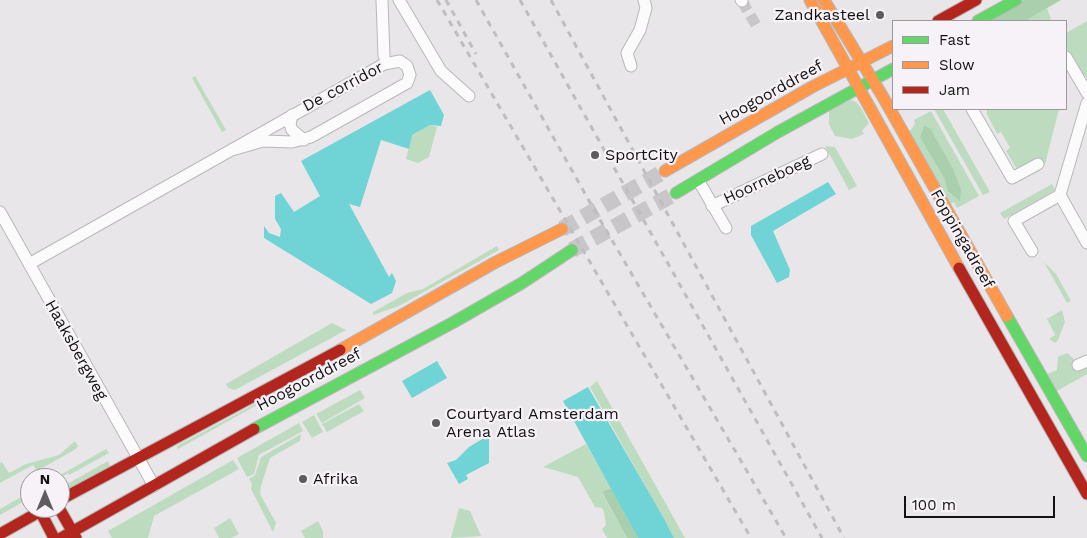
<!DOCTYPE html>
<html>
<head>
<meta charset="utf-8">
<style>
  body { margin:0 }
  #map { position:relative; width:1087px; height:538px; overflow:hidden; background:#e8e6e8; font-family:"Work Sans",sans-serif }
  canvas { display:block }
  .legend { position:absolute; left:892px; top:20px; width:175px; height:90px; box-sizing:border-box; background:#f7f2f7; border:1px solid #9c989c; margin:0; padding:6px 9px; list-style:none; font-size:15px; color:#131213 }
  .legend li { display:flex; align-items:center; gap:10px; height:25px }
  .legend b { width:25px; border:1px solid #9c989c }
  .north { position:absolute; left:20px; top:468px; width:50px; height:50px; box-sizing:border-box; background:#f7f2f7; border:1px solid #9c989c; border-radius:50%; rotate:0deg; font-size:14px; font-weight:700; line-height:20px; text-align:center; color:#131213 }
  .north::after { content:''; display:block; margin:auto; width:18px; height:22px; background:#5e5c5e; clip-path:polygon(50% 0,100% 100%,50% 72%,0 100%) }
  .scale { position:absolute; left:904px; top:496px; width:151px; height:22px; box-sizing:border-box; border:2px solid #131213; border-top:0; padding-left:6px; font-size:15px; line-height:18px; white-space:nowrap; color:#131213; -webkit-text-stroke:4px #f7f2f7; paint-order:stroke }
</style>
</head>
<body>
<div id="map">
<canvas width="1087" height="538"></canvas>
<ul class="legend">
<li><b style="height:6px;background:#63d668"></b>Fast</li>
<li><b style="height:6px;background:#ff974d"></b>Slow</li>
<li><b style="height:6px;background:#b3261e"></b>Jam</li>
</ul>
<div class="north">N</div>
<div class="scale">100 m</div>
</div>
<script>
const ctx = document.querySelector('canvas').getContext('2d');
ctx.lineJoin = 'round';
function paint(path, color) { ctx.fillStyle = color; ctx.fill(path, 'evenodd'); }
const shape = rows => new Path2D(rows.map(r => 'M' + r).join(''));
function strokePath(path, color, width, dash) { ctx.strokeStyle = color; ctx.lineWidth = width; ctx.lineCap = dash ? 'butt' : 'round'; ctx.setLineDash(dash || []); ctx.stroke(path); }
function label(font, color, halo, rows, align = 'center') {
  ctx.font = font + ' "Work Sans",sans-serif'; ctx.lineWidth = 4.5; ctx.setLineDash([]); ctx.textBaseline = 'middle'; ctx.strokeStyle = halo; ctx.fillStyle = color; for (const [text, x, y, turn = 0] of rows) {
    ctx.save(); ctx.translate(x, y); ctx.rotate((+turn || 0) * Math.PI / 180); ctx.textAlign = isNaN(turn) ? turn : align; if (halo) ctx.strokeText(text, 0, 0); ctx.fillText(text, 0, 0); ctx.restore();
  }
}
const green = shape([
  [1047,8,1051,19,1047,21,1025,21],
  [1087,21,1087,78,1079,70,1066,47,1066,33],
  [195,76,226,130,222,132,192,78],
  [850,100,856,102,861,108,869,123,862,131,864,134,852,139,835,136,829,124,829,110],
  [934,109,943,109,990,192,983,195],
  [987,109,1059,109,1045,164,1034,162,1018,171,1006,151,1010,148,1001,132,997,134,987,114],
  [931,111,979,196,957,208,954,202,950,204,909,132,915,124,914,120],
  [430,125,437,127,429,157,418,163,406,159,412,135],
  [825,146,835,147,857,186,849,190],
  [1052,184,1055,190,1004,219,1000,213],
  [497,246,499,250,399,306,373,315,373,312,407,293,423,289],
  [1044,262,1056,274,1071,301,1067,303],
  [1062,310,1065,322,1058,340,1055,343,1049,339,1055,335,1047,319],
  [332,323,346,330,235,390,228,388,226,384],
  [352,352,178,449,177,446],
  [1067,353,1075,360,1081,370,1087,367,1087,374,1057,391,1047,374,1057,370,1058,357],
  [597,381,685,538,674,538,590,387],
  [360,390,365,398,322,423,316,414],
  [359,404,364,411,327,432,322,424],
  [314,415,323,432,312,438,302,422],
  [299,423,303,431,259,455,254,474,247,477,237,458],
  [301,434,300,441,270,458,261,486,260,494,276,523,273,532,251,489,252,484,249,479,255,475,261,457],
  [75,441,78,446,76,449,37,471,33,465,0,483,0,463,2,462,9,473,26,464,59,455],
  [586,444,611,488,602,493,627,538,607,538,602,529,606,525,604,512,602,508,595,507,578,477,543,467],
  [106,449,109,453,69,475,68,473,62,477,62,479,60,481,60,478,55,478],
  [233,460,239,469,154,516,148,538,112,538,108,531],
  [108,461,110,467,60,495,60,488],
  [30,492,30,498,0,515,0,509],
  [459,508,470,511,481,536,451,538],
  [230,518,239,534,231,538,219,538,214,528],
  [318,521,323,531,323,538,305,538,301,531]
]);
const forest = shape([
  [1024,0,1061,0,1025,21,986,21],
  [924,126,930,128,953,169,961,189,960,201,948,191,945,179,920,137],
  [611,488,638,538,627,538,602,492]
]);
const water = shape([
  [430,90,444,115,441,126,430,125,412,135,409,149,381,140,360,207,349,204,389,277,392,273,396,281,392,293,371,304,264,238,264,226,269,233,280,237,281,229,275,219,275,196,281,193,294,212,320,196,301,161],
  [828,182,836,194,773,231,790,270,789,277,777,283,751,235,751,226],
  [437,361,447,378,412,398,402,381],
  [588,387,663,517,674,538,638,538,563,401],
  [489,435,489,463,466,475,468,479,459,484,447,463,456,460,469,447]
]);
const streetTunnel = shape([
  [742,1,756,25]
]);
const secondaryTunnel = shape([
  [562,229,665,171],
  [572,250,676,193]
]);
const street = shape([
  [382,0,384,56],
  [399,0,441,71,469,96],
  [741,0,742,1],
  [1066,57,1087,93],
  [631,66,627,53,640,30,646,8,644,0],
  [972,109,1012,178,1038,164],
  [292,115,290,124,292,130,304,140],
  [698,180,726,228],
  [1060,195,1087,243],
  [712,206,822,154],
  [0,212,154,486],
  [1032,251,1014,221,1060,195,1087,103],
  [29,264,384,64,400,61,407,66,410,75,407,83,311,137,292,142,263,141,232,150],
  [1078,365,1087,361]
]);
const fast = shape([
  [978,21,1016,0],
  [676,193,778,132,893,69],
  [1007,316,1087,456],
  [254,429,454,322,522,283,572,250]
]);
const slow = shape([
  [810,0,959,268],
  [824,0,883,97,1007,316],
  [665,171,812,87,893,46],
  [340,350,496,262,562,229]
]);
const jam = shape([
  [938,21,976,0],
  [959,268,1087,494],
  [60,500,340,350],
  [59,508,76,538],
  [40,511,54,538],
  [0,534,46,508],
  [61,538,254,429]
]);
const rail = shape([
  [437,0,751,538],
  [446,0,476,54],
  [476,0,592,206,786,538],
  [520,0,822,538],
  [551,0,844,538]
]);
const markers = [
  [880,15,5,"#5e5c5e"],
  [595,155,5,"#5e5c5e"],
  [436,423,5,"#5e5c5e"],
  [303,479,5,"#5e5c5e"]
];
const poiNames = [
  ["Zandkasteel",870,15,"right"],
  ["SportCity",605,155],
  ["Courtyard Amsterdam",446,414],
  ["Arena Atlas",446,432],
  ["Afrika",313,479]
];
const streetNames = [
  ["De corridor",343,87,-28],
  ["Hoogoorddreef",771,93,-29],
  ["Hoorneboeg",767,180,-25],
  ["Foppingadreef",962,239,60],
  ["Haaksbergweg",76,350,61],
  ["Hoogoorddreef",309,380,-28]
];
paint(green, '#bddcbf');
paint(forest, '#a9cfad');
paint(water, '#70d3d6');
strokePath(streetTunnel, '#c8c6c8', 11, [11, 5.5]);
strokePath(secondaryTunnel, '#c8c6c8', 16, [16, 8]);
strokePath(street, '#b9b7b9', 13);
strokePath(fast, '#b9b7b9', 13);
strokePath(slow, '#b9b7b9', 13);
strokePath(jam, '#b9b7b9', 13);
strokePath(street, '#fcfbfc', 11);
strokePath(fast, '#63d668', 11);
strokePath(slow, '#ff974d', 11);
strokePath(jam, '#b3261e', 11);
strokePath(rail, '#bebebe', 3, [6, 6]);
for (const [x, y, r, color] of markers) { const dot = new Path2D(); dot.arc(x, y, r, 0, 2 * Math.PI); ctx.fillStyle = color; ctx.fill(dot); strokePath(dot, '#f7f2f7', 2); }
label('16px', '#131213', '#f7f2f7', poiNames, 'left');
label('16px', '#131213', '#f7f2f7', streetNames);
</script>
</body>
</html>
